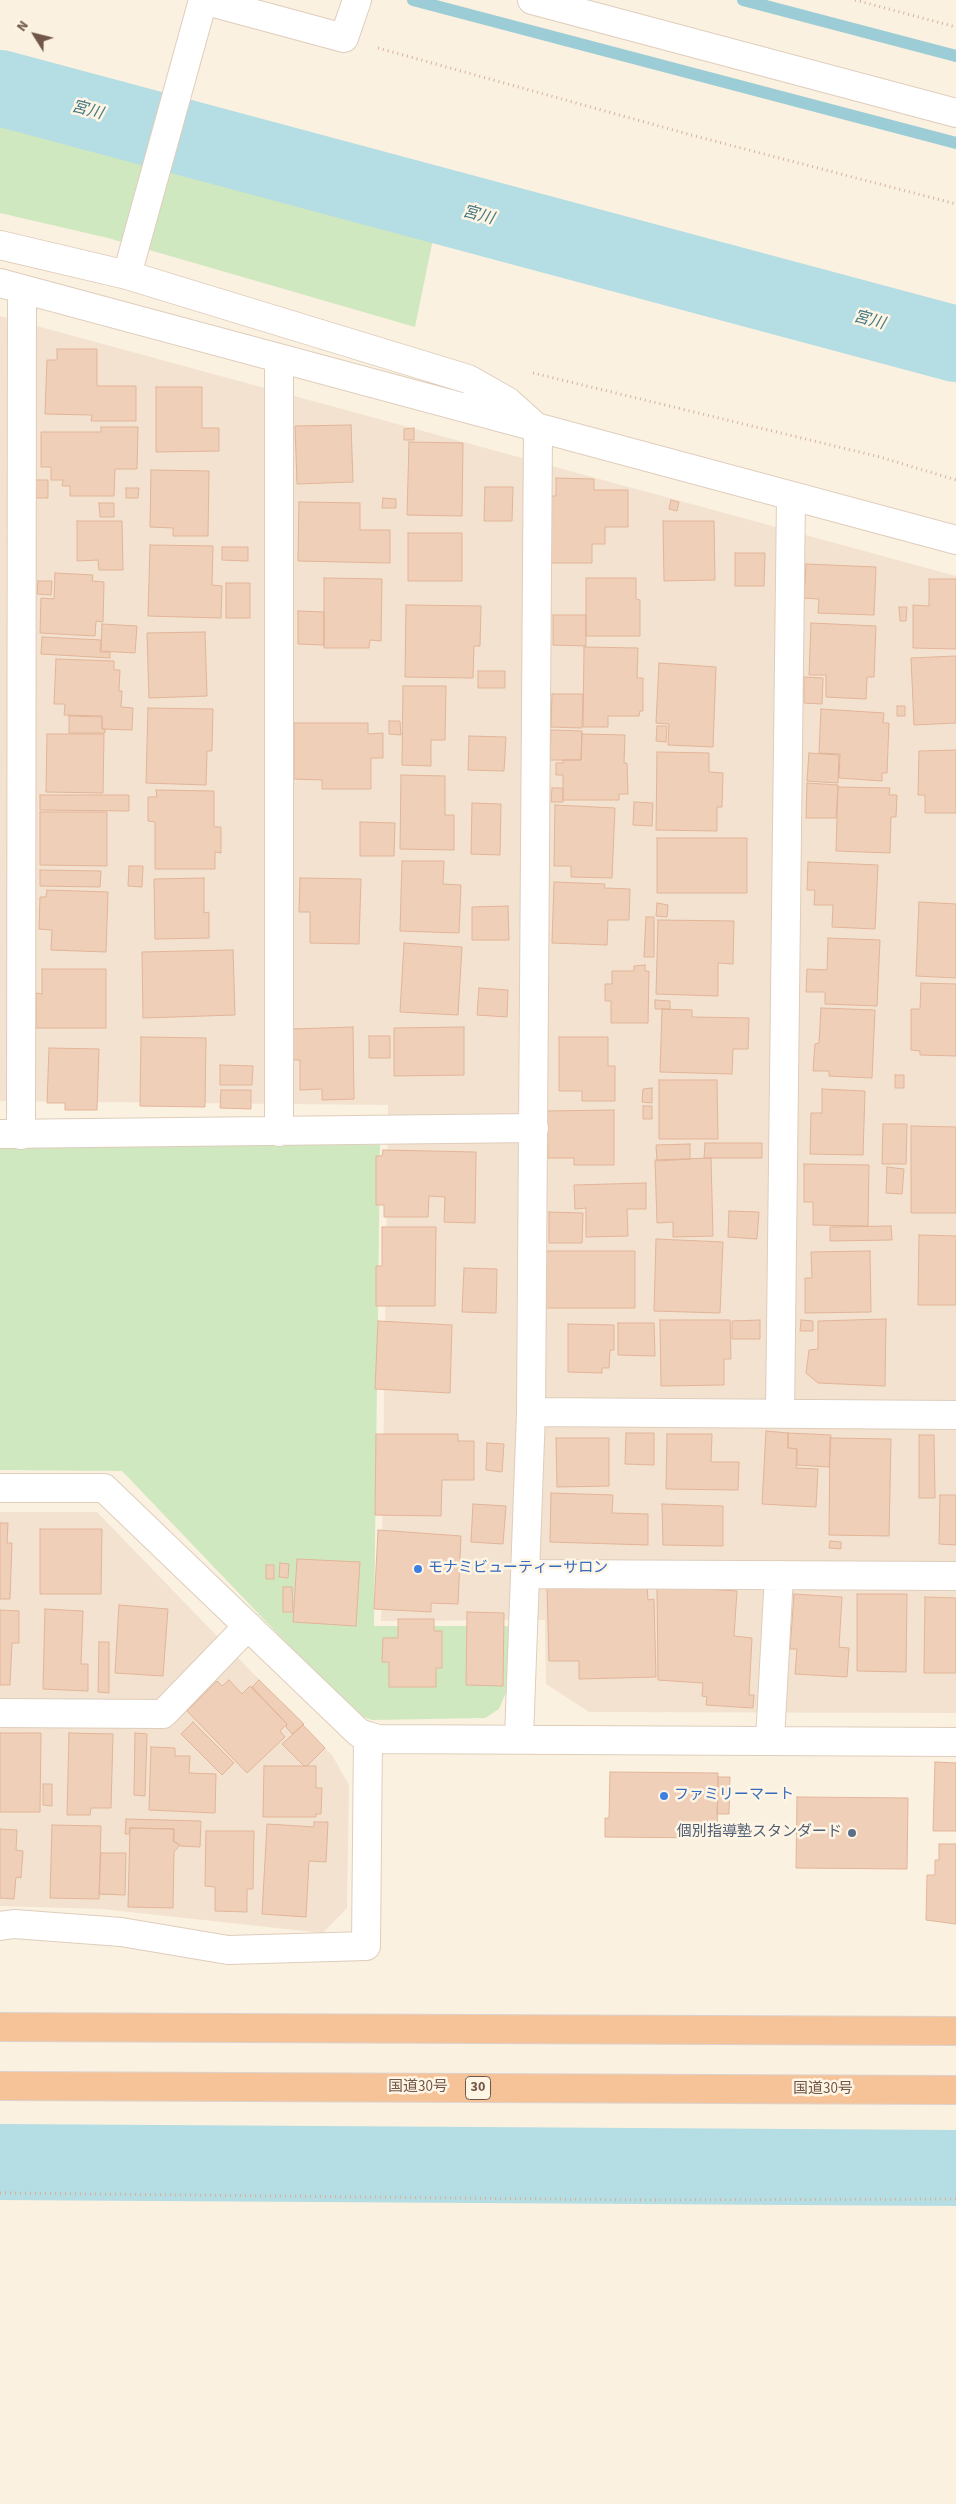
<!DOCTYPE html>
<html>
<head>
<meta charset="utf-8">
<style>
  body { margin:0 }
  #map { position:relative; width:956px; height:2504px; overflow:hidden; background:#fbf1e0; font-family:"Source Sans 3",sans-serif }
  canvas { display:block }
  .north { position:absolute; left:10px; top:10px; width:50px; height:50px; -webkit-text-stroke:4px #fff5e5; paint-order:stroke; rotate:306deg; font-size:14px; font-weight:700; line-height:20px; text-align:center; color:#715748 }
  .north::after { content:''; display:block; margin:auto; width:18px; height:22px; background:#715748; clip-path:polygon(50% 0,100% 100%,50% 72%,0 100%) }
</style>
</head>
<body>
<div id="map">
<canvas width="956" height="2504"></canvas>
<div class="north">N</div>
</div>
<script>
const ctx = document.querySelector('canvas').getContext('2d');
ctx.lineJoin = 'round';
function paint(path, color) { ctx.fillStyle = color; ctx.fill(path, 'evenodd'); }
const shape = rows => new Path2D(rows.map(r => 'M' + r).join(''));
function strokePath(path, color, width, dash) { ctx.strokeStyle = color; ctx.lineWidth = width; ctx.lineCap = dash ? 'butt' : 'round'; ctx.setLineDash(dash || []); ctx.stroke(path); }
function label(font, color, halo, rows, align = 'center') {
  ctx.font = font + ' "Source Sans 3","Noto Sans JP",sans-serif'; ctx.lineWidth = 5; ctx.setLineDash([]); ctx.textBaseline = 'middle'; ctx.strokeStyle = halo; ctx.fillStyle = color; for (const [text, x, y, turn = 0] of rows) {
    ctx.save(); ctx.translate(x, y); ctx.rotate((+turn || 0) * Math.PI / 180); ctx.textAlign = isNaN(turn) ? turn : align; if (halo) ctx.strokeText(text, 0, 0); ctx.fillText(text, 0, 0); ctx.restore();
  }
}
const residential = shape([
  [0,316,956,576,956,1713,589,1712,546,1684,545,1620,381,1621,388,1105,0,1101],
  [0,1512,97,1512,332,1755,349,1785,347,1908,323,1933,102,1909,0,1906]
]);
const green = shape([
  [0,124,433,239,415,327,108,238,0,213],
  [0,1144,380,1145,374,1626,508,1626,508,1688,499,1709,485,1718,372,1720,358,1715,342,1701,122,1471,0,1470]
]);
const stream = shape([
  [413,0,956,143],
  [743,0,956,56]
]);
const river = shape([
  [0,88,956,344],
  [0,2162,956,2168]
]);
const building = shape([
  [57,349,97,349,97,386,136,386,136,421,91,421,92,415,45,414,47,360,57,360,57,349],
  [156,387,202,387,202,428,219,428,219,451,156,452,156,387],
  [351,425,353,482,297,484,295,426,351,425],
  [101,427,138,427,137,469,115,469,114,496,70,496,70,486,62,486,63,480,51,480,51,467,41,467,41,432,101,432,101,427],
  [414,428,414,440,404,440,404,429,414,428],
  [409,442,463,443,462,516,407,515,409,442],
  [151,470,209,471,208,536,173,536,173,528,150,527,151,470],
  [556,478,594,479,594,490,628,490,628,527,605,527,605,544,592,544,592,563,546,563,547,496,556,496,556,478],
  [36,480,48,480,48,498,36,498,36,480],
  [485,487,513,487,512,521,484,521,485,487],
  [126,488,139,488,138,498,126,498,126,488],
  [383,498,396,499,396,508,382,508,383,498],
  [671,500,679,502,677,511,669,509,671,500],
  [299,502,360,503,360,530,390,530,390,563,298,561,299,502],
  [99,503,114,503,114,517,100,517,99,503],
  [77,521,122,521,123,570,99,570,98,560,77,561,77,521],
  [663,521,714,521,715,580,664,581,663,521],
  [408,533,462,533,462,581,408,581,408,533],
  [150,545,213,546,212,585,222,586,221,618,148,616,150,545],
  [222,547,248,547,248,561,222,560,222,547],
  [735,553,765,553,764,586,735,586,735,553],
  [806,564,876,567,874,615,818,613,819,599,804,598,806,564],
  [55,573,93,575,92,581,104,582,103,622,96,621,95,636,40,633,41,598,54,599,55,573],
  [324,578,382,579,381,641,370,640,369,648,324,648,324,578],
  [586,578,636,578,636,599,640,600,640,636,586,636,586,578],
  [929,579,956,579,956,649,913,648,913,605,929,606,929,579],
  [38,581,52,581,51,595,37,594,38,581],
  [226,583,250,583,250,618,226,618,226,583],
  [406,605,481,606,480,646,474,646,473,678,405,677,406,605],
  [899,607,907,607,906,621,900,621,899,607],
  [298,611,324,612,324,645,298,644,298,611],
  [553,615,586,615,586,646,553,645,553,615],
  [811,623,876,626,874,677,867,677,866,699,826,697,826,675,809,675,811,623],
  [102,624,137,626,135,653,101,651,102,624],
  [205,632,207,696,149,698,147,633,205,632],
  [42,637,101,640,100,652,110,652,110,658,41,654,42,637],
  [584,647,638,648,637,678,643,678,643,711,640,711,639,716,608,716,608,727,583,727,584,647],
  [956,656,956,723,914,725,911,658,956,656],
  [56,659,114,661,114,670,120,670,119,691,122,691,121,707,133,708,132,730,102,729,102,716,64,715,65,704,54,704,56,659],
  [659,663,716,667,713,747,668,745,669,724,656,723,659,663],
  [478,671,505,671,505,688,478,688,478,671],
  [804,677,823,678,822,704,804,703,804,677],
  [403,686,446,686,445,740,431,740,431,766,402,765,403,686],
  [552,694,583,694,582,728,551,727,552,694],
  [897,706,905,706,905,716,897,716,897,706],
  [148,708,213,709,212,751,207,751,206,785,146,783,148,708],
  [821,709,884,713,883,723,889,723,887,773,882,773,882,781,839,778,840,754,819,753,821,709],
  [69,716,102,717,102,729,105,729,105,733,69,733,69,716],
  [389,721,400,721,401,735,389,734,389,721],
  [294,723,368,723,368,734,383,733,383,758,371,758,371,789,322,789,322,780,294,779,294,723],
  [657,726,667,726,666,742,656,741,657,726],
  [551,730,582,731,581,760,550,760,551,730],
  [47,734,104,734,103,793,46,792,47,734],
  [582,734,625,735,624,763,627,763,628,794,619,794,619,800,563,800,563,775,556,775,556,763,563,763,563,760,581,760,582,734],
  [469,736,506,737,504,771,468,770,469,736],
  [956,750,956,813,925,813,925,795,918,795,919,751,956,750],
  [657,752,709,753,709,772,723,773,722,807,717,807,717,831,656,830,657,752],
  [809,753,839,755,838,783,807,781,809,753],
  [401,775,445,776,445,815,454,815,454,850,400,849,401,775],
  [807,783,838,785,836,818,806,818,807,783],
  [838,787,890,788,889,795,897,795,896,817,891,817,890,853,836,851,838,787],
  [552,788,563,788,563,802,551,802,552,788],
  [156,790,214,791,214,827,221,827,221,853,215,852,215,869,155,869,155,822,148,821,148,797,157,797,156,790],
  [40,795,129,795,129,811,40,810,40,795],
  [634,802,653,803,652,826,633,825,634,802],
  [472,803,501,804,500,855,471,854,472,803],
  [555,805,615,808,612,878,571,877,571,866,554,866,555,805],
  [40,812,107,812,107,866,40,865,40,812],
  [360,822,395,823,394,856,360,856,360,822],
  [657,838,747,838,747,893,657,893,657,838],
  [402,861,444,861,443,884,461,885,459,933,400,931,402,861],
  [808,862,878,865,875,929,832,927,833,905,814,905,815,890,807,890,808,862],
  [129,866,143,866,142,887,128,886,129,866],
  [40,870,101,871,100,887,40,886,40,870],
  [204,878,204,913,209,912,209,938,155,939,154,879,204,878],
  [300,878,361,879,359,944,310,943,310,912,299,912,300,878],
  [554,882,605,884,604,888,630,889,629,920,608,920,607,945,552,943,554,882],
  [47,890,108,892,106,952,51,950,52,930,39,929,40,897,46,897,47,890],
  [919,902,956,904,956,978,916,976,919,902],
  [657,903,668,905,667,917,656,916,657,903],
  [508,906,509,940,472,940,472,907,508,906],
  [646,917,654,917,654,957,644,957,646,917],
  [658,920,734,921,733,964,718,963,718,996,656,994,658,920],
  [828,938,880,940,877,1006,825,1004,825,992,806,992,807,969,827,970,828,938],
  [404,943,462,947,458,1015,400,1012,404,943],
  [233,950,235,1015,143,1018,142,952,233,950],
  [645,965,645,971,649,971,648,1023,611,1023,611,1001,605,1001,605,984,612,984,612,971,634,971,634,966,645,965],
  [42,969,106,969,106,1028,36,1028,36,993,42,994,42,969],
  [921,983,956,984,956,1056,920,1055,920,1051,911,1050,911,1009,920,1009,921,983],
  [479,988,508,990,507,1017,477,1015,479,988],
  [655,1000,670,1001,670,1009,655,1009,655,1000],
  [821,1008,875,1010,872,1078,829,1076,829,1071,813,1071,815,1044,819,1043,821,1008],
  [662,1009,692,1010,692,1017,749,1018,748,1049,733,1049,732,1074,660,1072,662,1009],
  [353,1027,354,1099,322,1100,322,1089,300,1090,300,1060,293,1060,292,1029,353,1027],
  [464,1027,464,1075,394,1076,394,1028,464,1027],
  [369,1036,390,1036,390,1058,369,1058,369,1036],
  [141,1037,206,1038,205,1107,140,1106,141,1037],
  [559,1037,608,1037,608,1066,615,1066,615,1101,582,1101,582,1091,559,1091,559,1037],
  [49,1048,99,1049,97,1110,65,1110,65,1103,47,1103,49,1048],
  [220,1065,253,1066,252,1085,220,1085,220,1065],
  [895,1075,904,1075,904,1088,895,1088,895,1075],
  [659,1080,717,1080,718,1139,659,1139,659,1080],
  [652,1088,652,1103,642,1102,643,1089,652,1088],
  [822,1089,865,1091,863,1155,810,1154,811,1113,822,1113,822,1089],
  [221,1090,251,1090,251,1109,220,1108,221,1090],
  [643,1106,652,1106,652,1119,643,1119,643,1106],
  [614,1110,614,1165,574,1165,574,1158,548,1158,547,1111,614,1110],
  [883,1124,907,1124,906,1164,882,1164,883,1124],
  [911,1126,956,1127,956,1213,911,1213,911,1126],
  [705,1143,762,1143,762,1158,704,1158,705,1143],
  [690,1144,690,1159,657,1161,656,1145,690,1144],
  [383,1150,476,1152,475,1223,444,1222,445,1197,429,1196,428,1217,384,1217,384,1205,376,1205,376,1156,382,1156,383,1150],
  [711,1158,713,1236,673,1237,673,1222,657,1223,655,1160,711,1158],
  [804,1164,869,1165,868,1226,813,1225,813,1202,804,1202,804,1164],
  [887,1167,904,1169,902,1194,886,1193,887,1167],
  [646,1183,646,1209,627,1209,628,1236,586,1237,586,1208,575,1209,574,1185,646,1183],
  [729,1211,759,1212,757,1239,728,1237,729,1211],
  [549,1212,583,1213,582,1243,549,1243,549,1212],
  [891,1226,892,1240,830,1241,830,1227,891,1226],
  [382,1227,436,1227,435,1306,376,1306,376,1266,382,1266,382,1227],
  [919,1235,956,1236,956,1305,918,1305,919,1235],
  [656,1239,723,1242,720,1313,654,1311,656,1239],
  [545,1251,635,1251,635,1308,545,1308,545,1251],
  [870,1251,871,1312,805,1313,805,1278,812,1278,811,1252,870,1251],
  [464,1268,497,1269,496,1313,462,1312,464,1268],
  [886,1319,885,1386,818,1383,806,1373,809,1350,818,1349,818,1321,886,1319],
  [660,1320,730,1320,731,1359,724,1359,724,1385,661,1386,660,1320],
  [760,1320,760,1339,732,1339,732,1321,760,1320],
  [801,1320,813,1321,813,1331,800,1331,801,1320],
  [378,1321,452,1325,450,1393,375,1389,378,1321],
  [618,1323,654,1323,655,1356,618,1355,618,1323],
  [568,1324,614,1325,614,1350,610,1350,609,1368,602,1368,602,1373,568,1372,568,1324],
  [766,1431,788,1433,788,1448,797,1449,796,1468,818,1469,816,1507,762,1504,766,1431],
  [626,1433,654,1433,654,1465,625,1464,626,1433],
  [788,1433,831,1435,829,1467,797,1465,797,1449,788,1448,788,1433],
  [376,1434,458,1434,458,1441,474,1441,474,1480,442,1480,441,1516,375,1515,376,1434],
  [667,1434,712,1434,711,1462,739,1462,738,1490,666,1489,667,1434],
  [919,1435,934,1435,935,1498,919,1498,919,1435],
  [556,1438,609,1438,609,1486,557,1487,556,1438],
  [830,1438,891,1439,889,1536,829,1535,830,1438],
  [487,1443,504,1444,502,1472,486,1470,487,1443],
  [551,1493,613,1495,612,1513,648,1514,648,1545,550,1542,551,1493],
  [940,1495,956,1495,956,1545,939,1544,940,1495],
  [473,1504,506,1506,503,1544,471,1542,473,1504],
  [662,1504,723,1506,723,1546,663,1545,662,1504],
  [0,1523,8,1523,7,1543,12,1543,10,1599,0,1599,0,1523],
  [40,1529,102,1529,101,1594,40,1594,40,1529],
  [378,1530,461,1536,458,1604,431,1603,431,1612,374,1609,378,1530],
  [830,1541,841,1542,841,1549,829,1548,830,1541],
  [297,1559,360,1562,356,1626,293,1622,297,1559],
  [280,1563,289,1564,288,1578,279,1577,280,1563],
  [266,1565,274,1565,274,1579,266,1579,266,1565],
  [647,1585,648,1600,654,1599,656,1677,579,1679,579,1661,549,1661,547,1588,647,1585],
  [657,1586,737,1591,734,1636,752,1638,749,1695,754,1695,753,1708,706,1705,707,1697,702,1696,703,1683,658,1680,657,1586],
  [283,1587,292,1587,293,1612,283,1612,283,1587],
  [794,1594,842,1597,839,1647,849,1648,847,1677,795,1674,797,1649,790,1649,794,1594],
  [857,1594,907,1594,906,1672,857,1671,857,1594],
  [925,1597,956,1598,956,1673,924,1673,925,1597],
  [119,1605,168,1609,163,1676,115,1673,119,1605],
  [45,1609,83,1611,81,1664,88,1664,88,1691,43,1689,45,1609],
  [0,1610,19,1611,19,1643,12,1643,10,1685,0,1685,0,1610],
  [467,1612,504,1613,503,1686,466,1685,467,1612],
  [398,1619,434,1619,434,1631,442,1631,442,1668,436,1668,436,1687,389,1687,389,1662,382,1662,383,1638,398,1638,398,1619],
  [99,1642,109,1642,109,1693,98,1692,99,1642],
  [229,1680,242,1694,250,1686,287,1724,280,1731,285,1737,247,1773,187,1711,217,1681,222,1686,229,1680],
  [259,1680,304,1724,292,1734,286,1727,287,1724,252,1687,259,1680],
  [193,1722,234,1763,222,1775,181,1734,193,1722],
  [303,1725,325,1748,307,1766,304,1766,282,1744,303,1725],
  [0,1733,41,1733,40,1812,0,1812,0,1733],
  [69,1733,113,1734,111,1808,91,1808,90,1815,67,1815,69,1733],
  [135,1733,147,1734,145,1796,134,1795,135,1733],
  [151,1747,175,1748,175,1756,190,1756,189,1773,216,1774,215,1813,149,1810,151,1747],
  [935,1762,956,1763,956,1831,933,1831,935,1762],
  [264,1766,316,1766,316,1788,322,1788,321,1814,316,1814,316,1817,263,1817,264,1766],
  [610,1772,718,1773,717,1838,605,1837,605,1818,609,1818,610,1772],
  [718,1777,730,1777,729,1814,717,1814,718,1777],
  [43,1784,52,1784,52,1806,43,1805,43,1784],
  [797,1797,908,1798,907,1869,796,1868,797,1797],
  [126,1819,201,1821,200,1847,180,1846,174,1841,174,1829,130,1828,129,1834,125,1834,126,1819],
  [314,1822,328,1822,326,1862,309,1861,306,1917,262,1914,267,1824,314,1827,314,1822],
  [52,1825,101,1826,99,1899,50,1898,52,1825],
  [130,1828,174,1829,173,1841,180,1845,174,1852,173,1908,128,1907,130,1828],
  [0,1829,17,1830,16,1850,23,1851,21,1878,16,1877,14,1899,0,1898,0,1829],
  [206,1831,254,1831,253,1889,247,1889,247,1912,215,1911,215,1887,205,1886,206,1831],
  [939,1844,956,1844,956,1924,926,1920,927,1875,935,1875,935,1860,939,1860,939,1844],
  [101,1853,126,1853,125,1895,99,1894,101,1853]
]);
const path = shape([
  [855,0,956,27],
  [378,48,695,136,956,204],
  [533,373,880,457,956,480],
  [0,2193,643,2200,956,2199]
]);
const minor = shape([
  [203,0,344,38,357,0],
  [532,0,956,113],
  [0,245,127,275,468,379,507,401,538,429,531,1412,519,1738],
  [127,275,203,0],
  [0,283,956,540],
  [279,1132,279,359],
  [0,1134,534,1128],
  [21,1135,22,289],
  [531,1412,956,1415],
  [780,1413,791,496],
  [0,1488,104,1488,359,1733,368,1736,378,1739,956,1742],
  [525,1574,956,1576],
  [0,1713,163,1714,248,1626],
  [770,1740,779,1575],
  [0,1926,14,1924,121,1932,228,1950,366,1946,368,1736]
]);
const trunk = shape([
  [0,2027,956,2031],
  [0,2086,956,2090]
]);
const markers = [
  [418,1569,5,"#3f7fe0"],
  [664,1796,5,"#3f7fe0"],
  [852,1833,5,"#5c6f8a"]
];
const shields = [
  [478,2088,25]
];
const shieldNames = [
  ["30",478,2088]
];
const shopNames = [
  ["モナミビューティーサロン",428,1569],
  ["ファミリーマート",674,1796]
];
const serviceNames = [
  ["個別指導塾スタンダード",842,1833]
];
const streetNames = [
  ["国道30号",418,2088],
  ["国道30号",823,2090]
];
const waterNames = [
  ["宮川",87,111,15],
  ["宮川",478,216,15],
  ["宮川",869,321,15]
];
paint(residential, '#f3e2cf');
paint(green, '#d0e8bf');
strokePath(stream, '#9cccd5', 12);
strokePath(river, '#b5dde4', 76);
paint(building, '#f0cfb8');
strokePath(building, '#e2b599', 1);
strokePath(minor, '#dfcdbc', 30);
strokePath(trunk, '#dad3cf', 30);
strokePath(path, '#d4b29c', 3, [1, 4]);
strokePath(minor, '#fff', 28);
strokePath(trunk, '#f6c398', 28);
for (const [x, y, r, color] of markers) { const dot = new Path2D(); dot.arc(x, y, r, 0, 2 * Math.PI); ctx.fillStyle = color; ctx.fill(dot); strokePath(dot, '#fff5e5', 2); }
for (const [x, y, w] of shields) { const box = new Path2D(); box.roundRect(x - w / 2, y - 11.5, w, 23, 4); ctx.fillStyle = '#fff5e5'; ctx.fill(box); strokePath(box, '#715748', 1); }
label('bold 14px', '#715748', null, shieldNames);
label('15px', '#366cbe', '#fff5e5', shopNames, 'left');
label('15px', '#4e5e75', '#fff5e5', serviceNames, 'right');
label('15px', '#715748', '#fff5e5', streetNames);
label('italic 16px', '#437984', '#fff5e5', waterNames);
</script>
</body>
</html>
